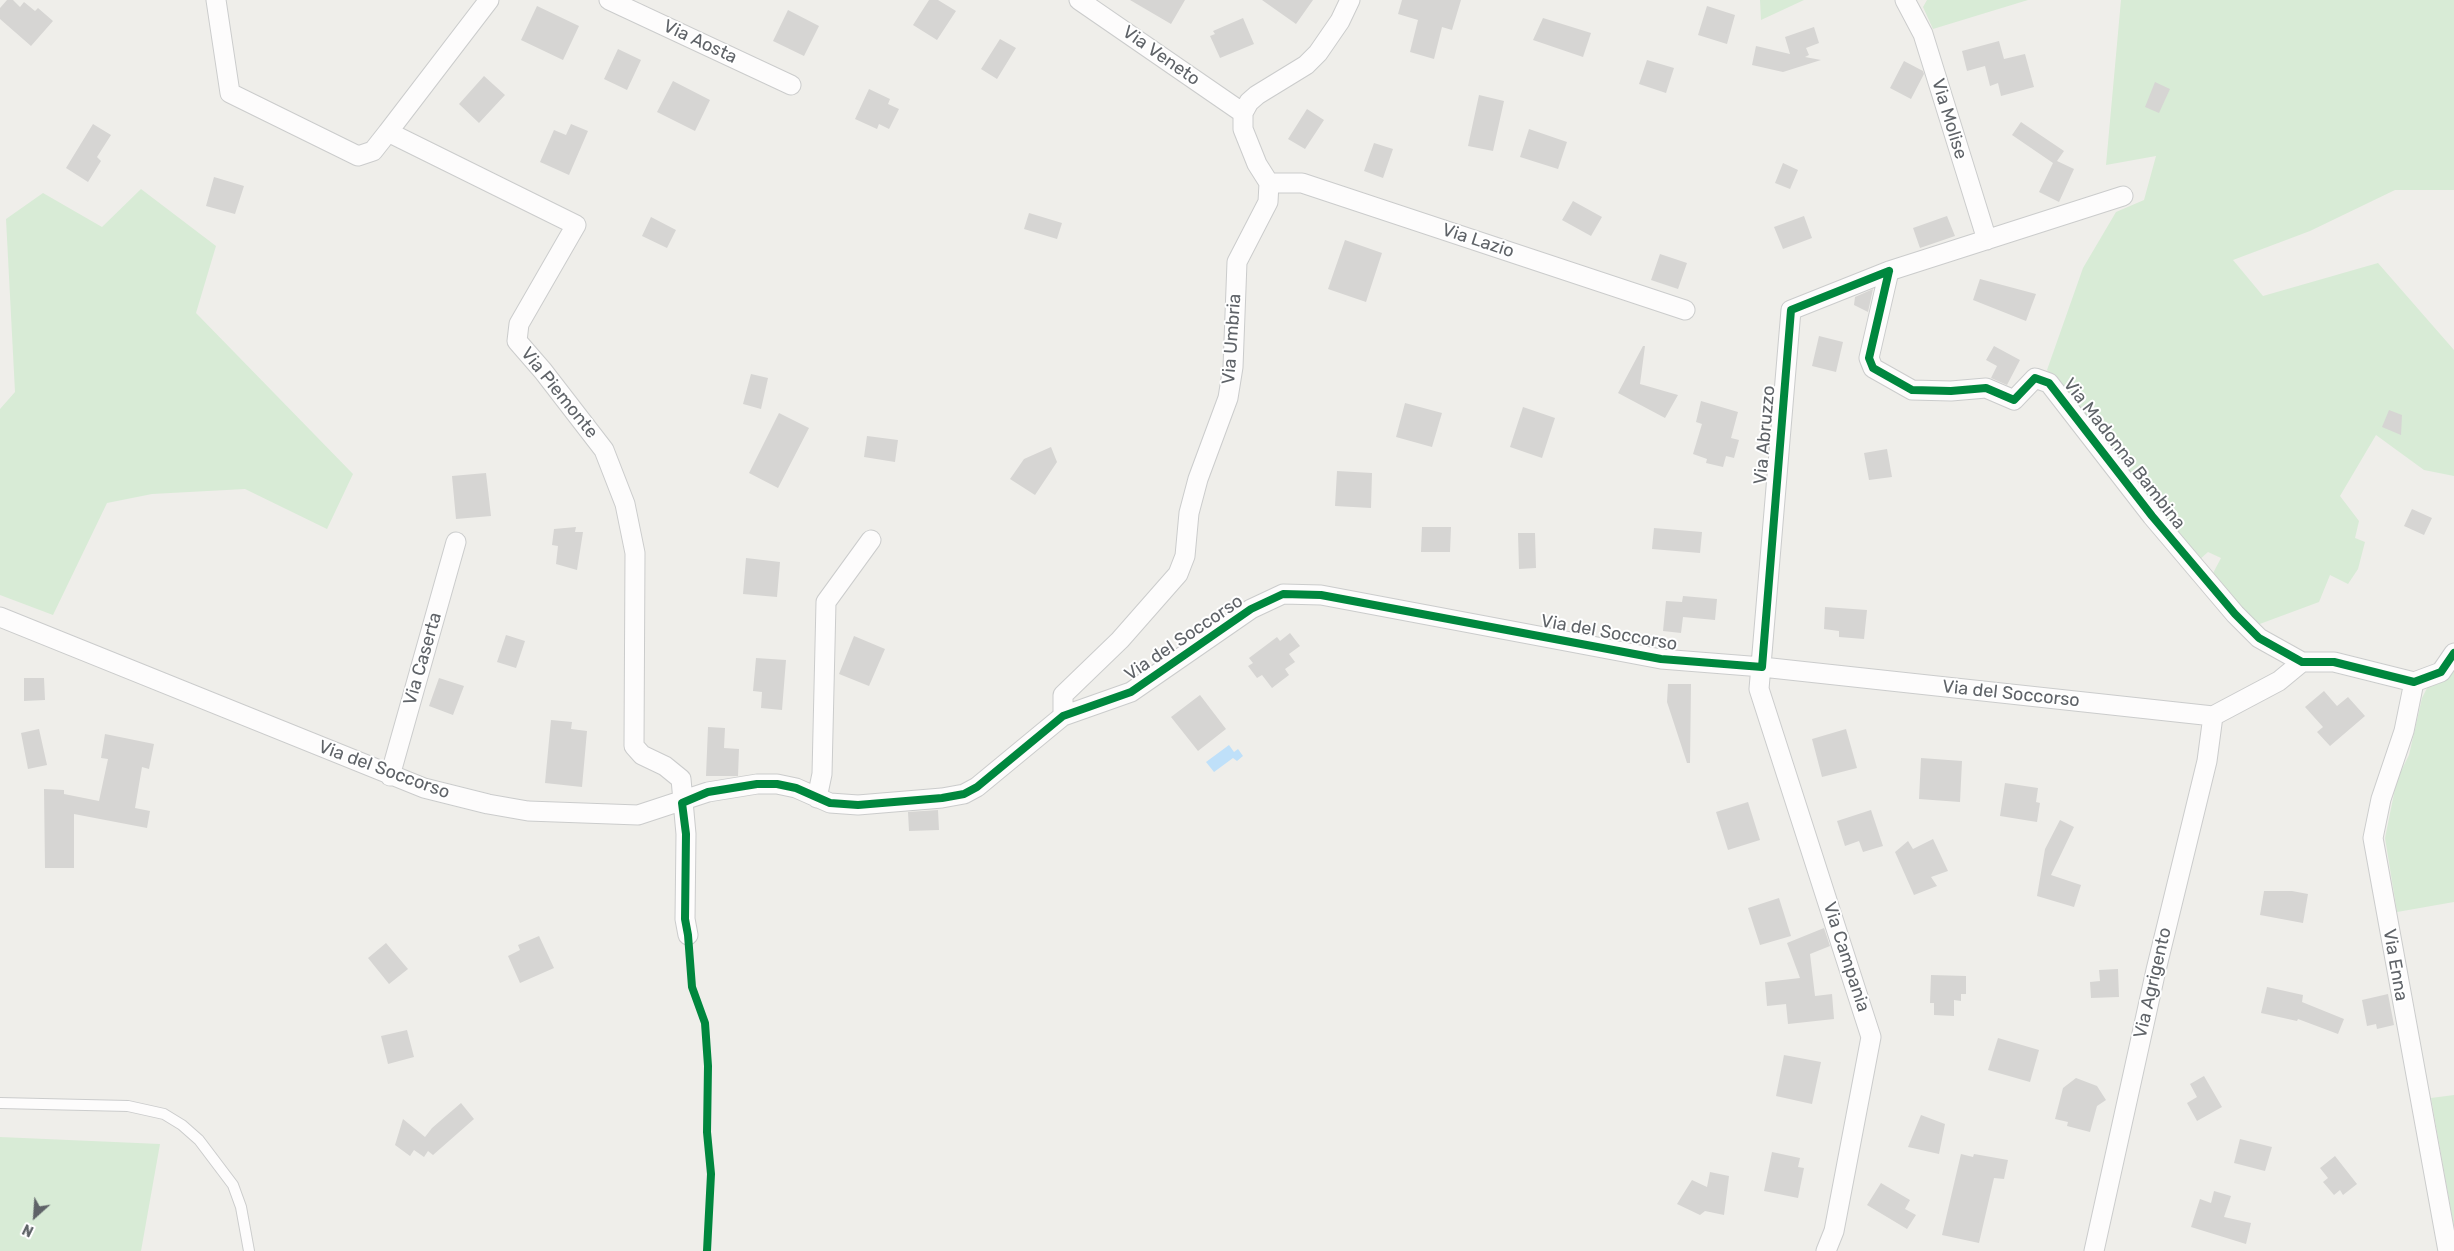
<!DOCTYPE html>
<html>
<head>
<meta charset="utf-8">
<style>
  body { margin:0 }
  #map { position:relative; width:2454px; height:1251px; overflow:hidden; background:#efeeea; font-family:Rubik,sans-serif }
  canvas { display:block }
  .north { position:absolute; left:10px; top:1191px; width:50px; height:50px; -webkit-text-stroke:4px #fff; paint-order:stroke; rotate:206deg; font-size:14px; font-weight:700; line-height:20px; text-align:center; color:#5f6368 }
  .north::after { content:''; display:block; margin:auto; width:18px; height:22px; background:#5f6368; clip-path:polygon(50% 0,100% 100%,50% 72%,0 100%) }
</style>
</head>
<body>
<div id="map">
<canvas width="2454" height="1251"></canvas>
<div class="north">N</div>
</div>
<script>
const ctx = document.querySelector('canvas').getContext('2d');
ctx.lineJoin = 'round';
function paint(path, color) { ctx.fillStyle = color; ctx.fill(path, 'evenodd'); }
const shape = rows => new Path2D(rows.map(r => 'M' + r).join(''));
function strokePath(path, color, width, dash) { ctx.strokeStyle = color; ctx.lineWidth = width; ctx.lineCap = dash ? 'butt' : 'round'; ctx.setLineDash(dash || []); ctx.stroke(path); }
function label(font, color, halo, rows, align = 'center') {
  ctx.font = font + ' Rubik,sans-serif'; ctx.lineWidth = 4; ctx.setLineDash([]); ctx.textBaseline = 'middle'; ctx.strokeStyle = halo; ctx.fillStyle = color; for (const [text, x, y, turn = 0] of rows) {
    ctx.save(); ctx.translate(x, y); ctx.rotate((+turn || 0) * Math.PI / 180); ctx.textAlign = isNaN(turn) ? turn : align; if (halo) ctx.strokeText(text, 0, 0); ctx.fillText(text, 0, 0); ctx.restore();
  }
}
const green = shape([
  [1760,0,1804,0,1761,20],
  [1927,0,2028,0,1933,29,1923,7],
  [2121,0,2454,0,2454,190,2395,190,2310,231,2233,260,2263,296,2378,263,2454,350,2454,476,2424,470,2376,435,2340,496,2359,521,2355,538,2365,542,2358,569,2348,584,2330,575,2319,602,2257,625,2211,577,2221,558,2208,552,2198,561,2158,515,2047,370,2083,268,2116,212,2144,200,2156,156,2106,165],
  [141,189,216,246,196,313,353,474,327,529,245,489,152,494,107,503,53,615,0,595,0,409,15,392,6,219,43,193,102,227],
  [2454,668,2454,902,2397,912,2385,838,2397,779,2409,755,2422,698,2429,684],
  [2454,1095,2454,1227,2431,1098],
  [0,1137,160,1144,141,1251,0,1251]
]);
const water = shape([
  [1229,745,1234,752,1238,749,1243,756,1237,761,1233,758,1214,772,1206,762]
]);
const building = shape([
  [7,0,13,0,20,7,24,2,35,11,38,8,53,21,31,46,0,19,0,8],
  [929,0,938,0,956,11,937,40,913,25],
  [1130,0,1185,0,1171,24],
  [1262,0,1313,0,1296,24],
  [1402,0,1461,0,1452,30,1442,27,1434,59,1410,52,1418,20,1398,14],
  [537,6,579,26,563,60,521,40],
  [1707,6,1735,15,1727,44,1698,35],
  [788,10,819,26,804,56,773,41],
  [1243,18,1254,44,1220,58,1210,36,1215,34,1213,31],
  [1543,18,1591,33,1583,57,1533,40],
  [1814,27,1819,43,1806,48,1809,55,1805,57,1821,60,1783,72,1752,65,1756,46,1790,54,1785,37],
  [1000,39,1016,48,997,79,981,69],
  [1999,41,2004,59,2025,54,2034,87,2001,96,1998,83,1990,86,1985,66,1967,71,1962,51],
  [618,49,641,60,627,90,604,79],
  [1647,60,1674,68,1666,93,1639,84],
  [1904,61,1923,71,1924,74,1911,99,1890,88],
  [484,76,505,95,479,123,459,104],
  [673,81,710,100,695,131,657,112],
  [2155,82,2170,89,2159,113,2145,107],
  [869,89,890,99,888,104,899,109,889,129,879,124,877,129,855,119],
  [1479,95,1504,101,1493,151,1468,146],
  [1307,109,1324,120,1305,149,1288,139],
  [2021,122,2064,151,2057,161,2074,169,2059,202,2039,192,2053,163,2012,135],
  [93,124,111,135,97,157,101,161,88,182,66,168],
  [571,124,588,131,569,175,540,162,554,130,566,135],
  [1529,129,1567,142,1558,169,1520,157],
  [1374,143,1393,149,1383,178,1364,171],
  [1783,163,1798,170,1790,189,1775,183],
  [214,177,244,186,235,214,206,206],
  [1573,201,1602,217,1591,236,1562,220],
  [1029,213,1062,223,1057,239,1024,229],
  [1804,216,1812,238,1783,249,1774,227],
  [1947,216,1955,236,1920,248,1913,228],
  [651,217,676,230,667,248,642,236],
  [1345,240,1382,253,1366,302,1328,289],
  [1660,254,1687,263,1678,289,1651,280],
  [1980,279,2036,294,2026,321,1973,300],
  [1873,289,1868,312,1854,305,1855,297],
  [1819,336,1843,342,1836,372,1812,366],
  [1643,346,1645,346,1640,384,1678,395,1665,418,1618,393],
  [1994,346,2020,360,2007,385,1991,378,1997,366,1986,360],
  [751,374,768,378,761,409,743,404],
  [1701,401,1738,412,1731,438,1739,440,1734,458,1726,456,1723,467,1706,463,1707,459,1693,454,1702,424,1696,422],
  [1405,403,1442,413,1432,447,1396,437],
  [1523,407,1555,418,1542,458,1510,447],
  [2389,410,2402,415,2401,435,2382,427],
  [779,413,809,428,778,488,749,473],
  [867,436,898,440,895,462,864,457],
  [1051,447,1057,462,1035,495,1010,479,1024,459],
  [1887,449,1892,477,1869,480,1864,453],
  [1337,471,1372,473,1371,508,1335,506],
  [486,473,491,516,456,519,452,476],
  [2412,509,2432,518,2424,535,2404,526],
  [576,527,575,532,583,532,577,570,556,564,558,546,552,545,554,529],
  [1422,527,1451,527,1450,552,1421,552],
  [1654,528,1702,532,1700,553,1652,549],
  [1518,533,1535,533,1536,568,1519,569],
  [746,558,780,562,777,597,743,594],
  [1683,596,1717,599,1715,620,1683,617,1681,633,1663,631,1666,601,1682,602],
  [1825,607,1867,610,1864,639,1839,637,1839,631,1824,629],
  [1290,633,1300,646,1289,654,1295,662,1285,669,1289,675,1272,688,1262,675,1257,678,1248,666,1253,663,1249,658,1277,637,1280,641],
  [506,635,525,641,516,668,497,662],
  [854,636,885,649,869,686,839,674],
  [756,658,786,660,782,710,761,708,762,692,753,691],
  [24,678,44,678,45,700,24,701],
  [439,678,464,686,453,715,429,706],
  [1668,684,1691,684,1690,763,1687,763,1667,702],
  [2324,691,2337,706,2348,697,2365,716,2330,746,2317,732,2323,727,2305,707],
  [1200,695,1226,729,1198,751,1171,717],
  [551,720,572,722,571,729,587,731,582,787,545,783],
  [708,727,725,728,724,748,739,749,738,776,706,776],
  [39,729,47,765,28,769,21,733],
  [1846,729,1857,768,1822,777,1812,739],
  [105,734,154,744,149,769,142,767,135,808,150,811,147,828,74,814,74,868,45,868,44,789,64,790,64,794,99,801,108,759,101,758],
  [1921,758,1962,761,1960,802,1919,799],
  [2005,783,2038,788,2036,802,2040,803,2037,822,2000,816],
  [1748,802,1760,840,1728,850,1716,812],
  [938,810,939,830,909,831,908,812],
  [1871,810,1883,846,1863,852,1859,841,1845,846,1837,821],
  [2060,820,2074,827,2051,875,2081,885,2074,907,2037,896,2045,849],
  [1933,839,1948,871,1931,877,1937,886,1914,895,1895,852,1908,841,1913,849],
  [2264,891,2292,891,2308,894,2303,923,2260,915],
  [1779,898,1791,936,1760,945,1748,908],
  [1824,928,1830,946,1810,954,1815,996,1832,994,1834,1019,1788,1024,1786,1004,1767,1006,1765,982,1800,978,1787,943],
  [539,936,554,968,520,983,508,956,520,950,518,945],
  [386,943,408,969,389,984,368,958],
  [2118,969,2119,997,2091,998,2090,982,2100,981,2099,970],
  [1931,975,1966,976,1966,994,1961,994,1961,1001,1954,1000,1954,1016,1934,1015,1934,1003,1930,1003],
  [2267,987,2303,995,2302,1002,2344,1019,2338,1034,2298,1019,2297,1021,2261,1013],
  [2388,994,2394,1025,2377,1029,2376,1024,2367,1026,2362,1000],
  [407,1030,414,1057,388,1064,381,1036],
  [1998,1038,2039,1050,2030,1082,1988,1070],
  [1784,1055,1821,1062,1812,1104,1776,1096],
  [2204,1076,2222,1107,2197,1121,2187,1103,2197,1097,2190,1084],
  [2076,1078,2097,1086,2106,1100,2097,1106,2090,1132,2067,1126,2068,1122,2055,1119,2063,1088],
  [461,1103,474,1119,433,1155,428,1151,424,1157,414,1150,410,1156,395,1145,403,1119,425,1137,432,1128],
  [1921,1115,1945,1124,1939,1154,1908,1147],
  [2240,1139,2272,1147,2265,1171,2234,1163],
  [1772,1152,1800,1158,1798,1167,1804,1168,1798,1198,1764,1191],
  [1961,1154,1973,1157,1974,1154,2008,1160,2004,1179,1994,1178,1979,1243,1942,1235],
  [2335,1156,2357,1184,2343,1195,2340,1190,2334,1195,2323,1182,2328,1178,2320,1168],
  [1710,1172,1729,1176,1724,1215,1705,1211,1700,1215,1677,1204,1692,1180,1707,1187],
  [1881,1183,1910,1200,1905,1209,1916,1215,1907,1229,1867,1205],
  [2214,1191,2231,1196,2224,1217,2251,1223,2246,1244,2191,1227,2200,1199,2211,1203]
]);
const lane = shape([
  [0,1103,128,1106,164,1114,182,1125,199,1140,233,1185,241,1207,249,1251]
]);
const street = shape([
  [216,0,230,93,358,156,373,151,388,132],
  [489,0,388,132,576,225,519,324,517,341,543,371,604,450,625,504,635,553,634,746,642,755,665,766,681,779,686,834,685,919,688,935],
  [609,0,791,85],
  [1079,0,1243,113],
  [1905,0,1923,34,1987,240],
  [1269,183,1302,183,1685,310],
  [1889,271,1869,358,1873,368,1912,390,1951,391,1986,388,2014,400,2035,378,2049,383,2152,516,2235,614,2259,638,2302,662],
  [0,617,424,788,488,804,528,811,638,815,708,792,757,784,777,784,796,788,830,803,858,805,942,798,964,794,977,787,1063,716,1131,692,1251,609,1283,594,1321,595,1661,659,1762,667,2213,716,2279,681,2302,662,2334,662,2414,682,2441,672,2454,653],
  [2414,682,2404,731,2381,799,2373,838,2448,1251],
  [1063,716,1063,695,1120,640,1178,574,1185,556,1189,513,1198,479,1228,398,1233,367,1237,262,1268,202,1269,183,1257,164,1243,129,1243,113,1249,102,1257,95,1306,65,1318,53,1340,21,1350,0],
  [390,776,456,542],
  [817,798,822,774,826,602,871,540],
  [1826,1251,1834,1231,1871,1037,1759,689,1791,310,1889,271,2123,196],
  [2094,1251,2156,970,2207,761,2213,716]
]);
const cycleway = shape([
  [1889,271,1869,358,1873,368,1912,390,1951,391,1986,388,2014,400,2035,378,2049,383,2152,516,2235,614,2259,638,2302,662,2334,662,2414,682,2441,672,2454,653],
  [707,1251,711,1174,707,1132,708,1066,705,1023,692,987,688,935,685,919,686,834,682,803,708,792,757,784,777,784,796,788,830,803,858,805,942,798,964,794,977,787,1063,716,1131,692,1251,609,1283,594,1321,595,1661,659,1762,667,1791,310,1889,271]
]);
const streetNames = [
  ["Via Aosta",700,42,25],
  ["Via Veneto",1161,56,35],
  ["Via Molise",1949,119,73],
  ["Via Lazio",1478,241,18],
  ["Via Umbria",1232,339,-86],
  ["Via Piemonte",559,393,51],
  ["Via Abruzzo",1765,435,-85],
  ["Via Madonna Bambina",2124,454,52],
  ["Via del Soccorso",1609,633,10],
  ["Via del Soccorso",1184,638,-34],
  ["Via Caserta",423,659,-74],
  ["Via del Soccorso",2011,694,6],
  ["Via del Soccorso",384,770,20],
  ["Via Campania",1846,957,72],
  ["Via Enna",2395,965,80],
  ["Via Agrigento",2153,983,-77]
];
paint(green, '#d8ebd6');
paint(water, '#bfe0f9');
paint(building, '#d6d5d3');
strokePath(lane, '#cbcccc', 12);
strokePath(street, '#cbcccc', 21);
strokePath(lane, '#fdfcfc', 10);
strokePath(street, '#fdfcfc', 19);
strokePath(cycleway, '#00873e', 8);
label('18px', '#5f6368', '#fff', streetNames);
</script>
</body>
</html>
